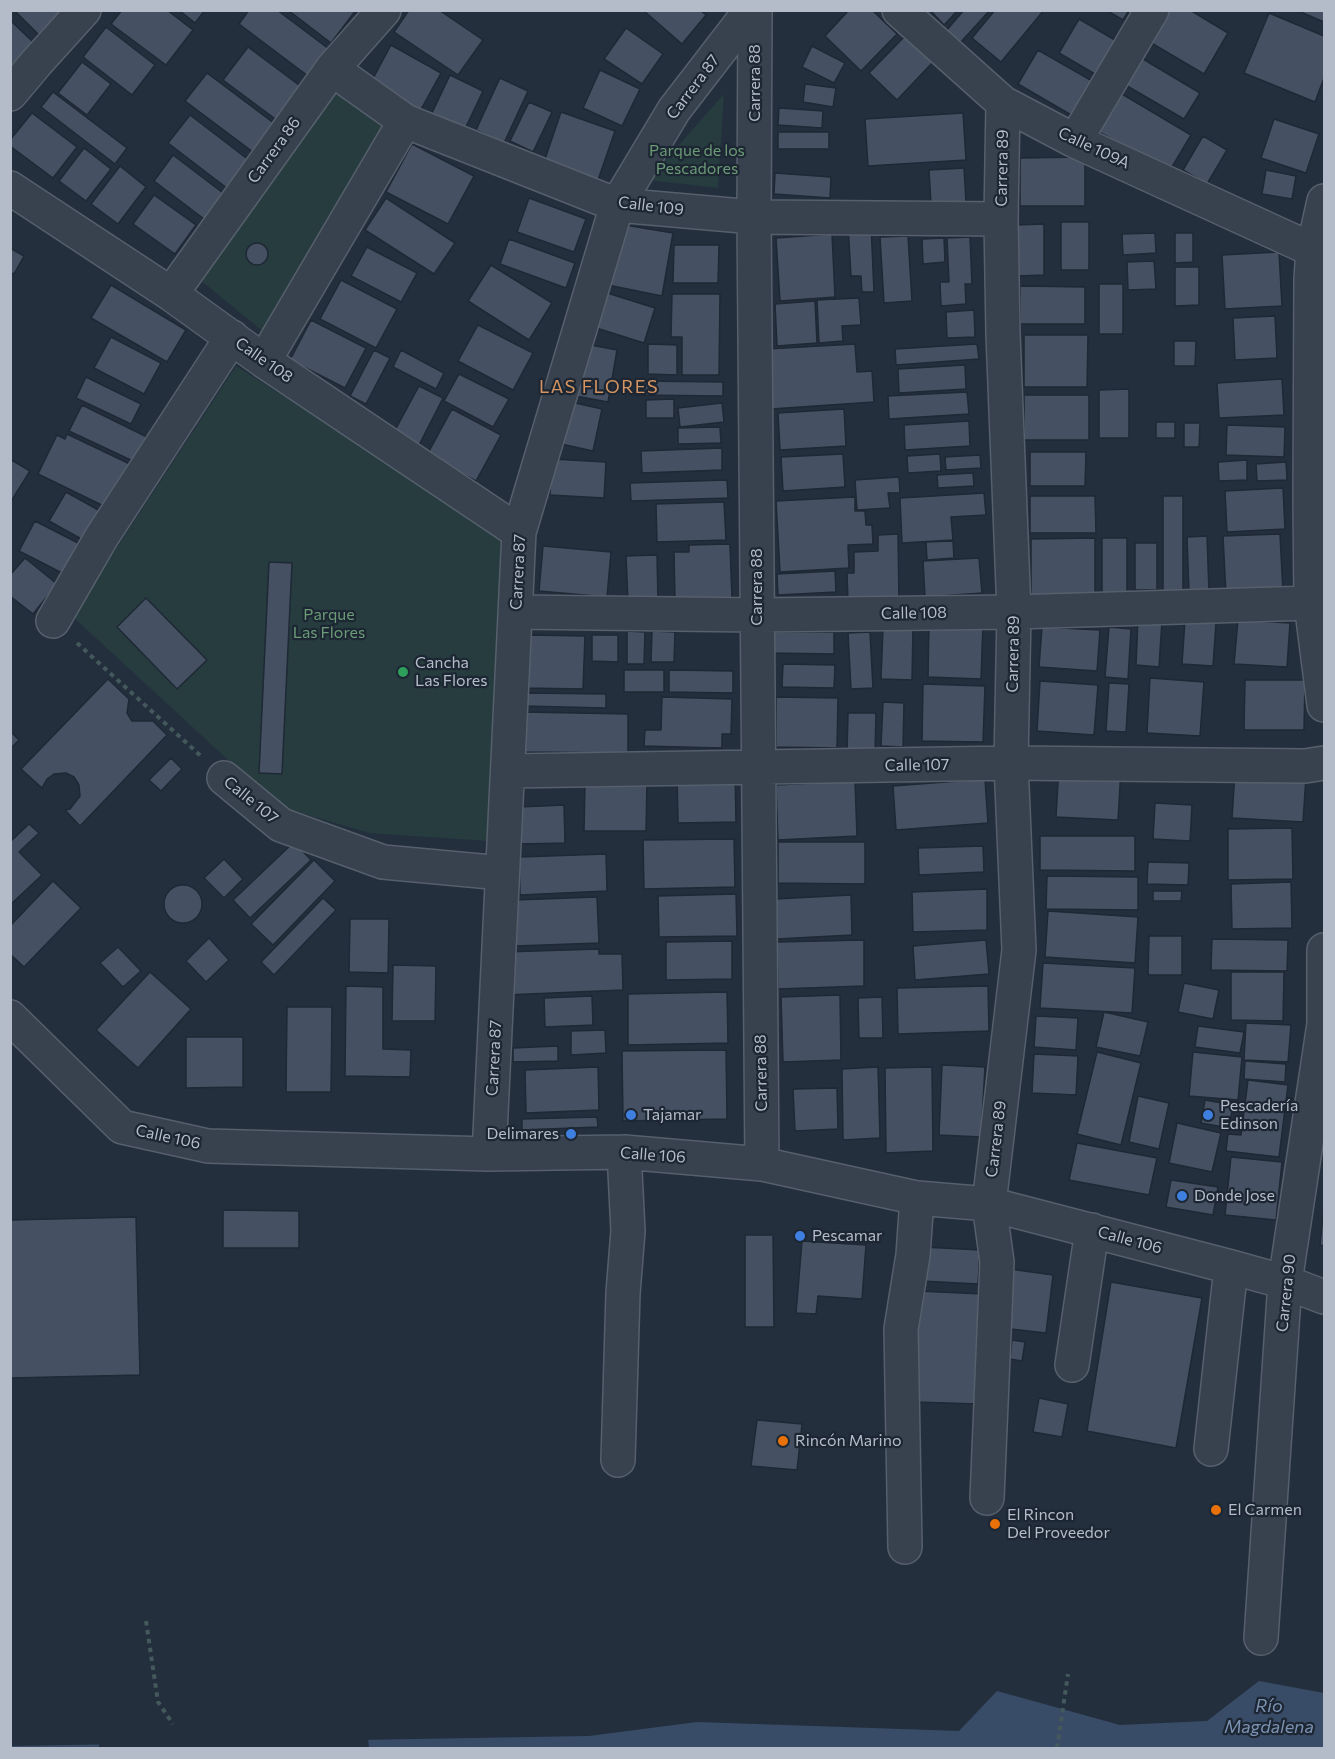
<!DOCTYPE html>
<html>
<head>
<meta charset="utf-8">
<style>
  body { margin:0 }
  #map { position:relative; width:1335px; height:1759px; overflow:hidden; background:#242f3e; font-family:Commissioner,sans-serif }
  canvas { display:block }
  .frame { position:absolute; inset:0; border:12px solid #b4bcc9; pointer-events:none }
</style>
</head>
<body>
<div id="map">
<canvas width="1335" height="1759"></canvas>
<div class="frame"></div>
</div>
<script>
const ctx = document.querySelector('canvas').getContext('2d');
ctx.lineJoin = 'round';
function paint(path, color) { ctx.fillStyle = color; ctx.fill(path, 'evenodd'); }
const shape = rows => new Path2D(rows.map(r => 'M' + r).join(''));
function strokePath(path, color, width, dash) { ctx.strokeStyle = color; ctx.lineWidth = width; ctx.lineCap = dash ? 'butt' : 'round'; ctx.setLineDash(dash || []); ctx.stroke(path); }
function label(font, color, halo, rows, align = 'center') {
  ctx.font = font + ' Commissioner,sans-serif'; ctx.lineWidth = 4.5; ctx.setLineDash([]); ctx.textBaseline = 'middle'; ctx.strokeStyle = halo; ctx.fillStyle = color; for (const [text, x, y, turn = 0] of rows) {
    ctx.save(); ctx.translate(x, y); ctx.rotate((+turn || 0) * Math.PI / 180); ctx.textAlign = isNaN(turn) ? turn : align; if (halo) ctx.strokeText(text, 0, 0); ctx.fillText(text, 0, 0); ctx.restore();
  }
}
const green = shape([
  [338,89,387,122,265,333,199,279],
  [724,94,718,188,648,180],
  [236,366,502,534,488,841,369,833,278,806,72,616]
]);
const water = shape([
  [1259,1681,1324,1693,1324,1748,11,1748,10,1746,589,1736,697,1722,959,1731,997,1691,1120,1725,1207,1721]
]);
const pier = shape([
  [368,1737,369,1748,99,1748,99,1742]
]);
const building = shape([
  [14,10,63,10,39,35,14,10],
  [122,10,167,10,193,30,166,65,111,24,122,10],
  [179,10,205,10,195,23,179,10],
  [249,10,277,10,337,55,316,82,239,24,249,10],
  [288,10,356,10,331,43,288,10],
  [409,10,439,10,483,40,458,75,394,32,409,10],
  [643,10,700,10,706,15,682,44,643,10],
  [849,10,872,10,897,34,861,71,825,36,849,10],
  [930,10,958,10,944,25,930,10],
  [964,10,990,10,960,43,946,31,964,10],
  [995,10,1044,10,1001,62,972,38,995,10],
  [1106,10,1129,10,1123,20,1106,10],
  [1166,10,1190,10,1228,33,1204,74,1148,41,1166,10],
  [1296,10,1324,10,1324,22,1296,10],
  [1269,13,1324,36,1324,78,1315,102,1244,73,1269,13],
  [1079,19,1120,43,1100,77,1059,53,1079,19],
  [10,20,34,43,10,67,10,20],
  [106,27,155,65,132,95,83,57,106,27],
  [626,28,663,54,642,84,604,59,626,28],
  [905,36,933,62,897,100,869,73,905,36],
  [391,45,441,73,419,113,369,86,391,45],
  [812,46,845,63,834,83,802,67,812,46],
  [248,47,307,91,282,124,223,80,248,47],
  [1038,50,1094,82,1073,116,1018,84,1038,50],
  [1138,56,1200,93,1184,119,1122,83,1138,56],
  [82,62,111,84,87,115,58,93,82,62],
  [600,70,640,89,622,126,583,108,600,70],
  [207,73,279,127,257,155,185,101,207,73],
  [450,75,483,91,464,131,431,115,450,75],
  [500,78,528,91,504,143,476,130,500,78],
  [805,84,836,88,833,107,803,102,805,84],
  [53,92,127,148,115,164,41,107,53,92],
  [1122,94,1191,135,1169,172,1099,132,1122,94],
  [529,102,552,112,533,152,510,141,529,102],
  [779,108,823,111,822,128,778,125,779,108],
  [561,112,615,131,598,180,544,162,561,112],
  [32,113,77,147,53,178,10,146,10,140,32,113],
  [963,113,966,160,868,166,865,119,963,113],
  [190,115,254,164,232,192,168,143,190,115],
  [1274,119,1319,134,1306,173,1261,158,1274,119],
  [778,132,829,132,829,149,778,149,778,132],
  [1203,136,1227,150,1207,184,1183,170,1203,136],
  [412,144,474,176,448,224,386,192,412,144],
  [84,148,111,169,86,201,59,181,84,148],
  [173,155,227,196,208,222,154,181,173,155],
  [1085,157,1085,206,1020,206,1020,158,1085,157],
  [120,166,146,187,118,224,91,204,120,166],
  [964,168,966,202,931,204,929,170,964,168],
  [1266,170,1296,176,1292,199,1262,194,1266,170],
  [775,173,831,177,830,198,774,194,775,173],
  [154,195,196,225,175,254,133,224,154,195],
  [386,198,455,243,434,274,365,230,386,198],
  [529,198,586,219,574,252,517,232,529,198],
  [1061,222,1089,222,1089,270,1061,270,1061,222],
  [619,224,673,233,662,296,598,283,619,224],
  [871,224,874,292,862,292,861,276,851,276,848,225,871,224],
  [1044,224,1044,275,1016,276,1016,225,1044,224],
  [1155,233,1156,253,1123,255,1122,234,1155,233],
  [1175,233,1193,233,1193,262,1175,263,1175,233],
  [832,234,835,297,780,301,776,238,832,234],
  [908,236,912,301,884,303,880,237,908,236],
  [970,237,972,284,965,284,966,304,941,306,940,282,949,282,947,238,970,237],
  [944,238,945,262,923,264,922,239,944,238],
  [509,239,575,263,566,288,500,264,509,239],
  '246 254a11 11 0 1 1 22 0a11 11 0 1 1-22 0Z',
  [674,245,719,245,718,283,673,283,674,245],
  [367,247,417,273,401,302,351,276,367,247],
  [10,248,24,256,14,274,10,272,10,248],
  [1279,252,1282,306,1225,309,1222,255,1279,252],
  [1154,261,1156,289,1128,290,1127,262,1154,261],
  [491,265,552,303,529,340,468,301,491,265],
  [1175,267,1199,267,1199,305,1175,306,1175,267],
  [341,280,397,309,376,348,320,319,341,280],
  [1099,284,1123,284,1123,334,1099,334,1099,284],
  [111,285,186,330,167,362,91,318,111,285],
  [1020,286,1085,287,1085,324,1020,324,1020,286],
  [604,292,655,308,644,343,593,327,604,292],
  [672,294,720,294,719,375,682,375,682,337,671,337,672,294],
  [859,298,861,325,842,326,843,341,819,343,817,300,859,298],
  [815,301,817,343,777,346,775,304,815,301],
  [974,310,975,337,947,338,946,312,974,310],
  [1275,316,1277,358,1235,360,1233,318,1275,316],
  [311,320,366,348,345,388,290,360,311,320],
  [478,325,533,353,513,390,458,361,478,325],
  [1024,335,1088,335,1087,387,1024,387,1024,335],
  [111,337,161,363,144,394,94,368,111,337],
  [1174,341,1196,341,1195,366,1174,366,1174,341],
  [580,343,617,350,608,402,570,395,580,343],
  [648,344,677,345,677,375,648,374,648,344],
  [855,344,857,372,872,371,874,402,771,409,767,349,855,344],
  [977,344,979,359,896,365,895,349,977,344],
  [374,350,390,358,366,404,350,396,374,350],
  [401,350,444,373,436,389,393,367,401,350],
  [965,365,966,389,899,393,898,369,965,365],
  [459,374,509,399,493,427,444,401,459,374],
  [86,377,141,404,131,424,76,398,86,377],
  [1282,379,1284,415,1219,418,1217,383,1282,379],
  [637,381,723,382,723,396,636,395,637,381],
  [419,386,443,398,418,447,393,434,419,386],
  [1129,389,1129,438,1099,438,1099,390,1129,389],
  [967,392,969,414,889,419,888,396,967,392],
  [1024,395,1089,395,1089,440,1024,440,1024,395],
  [674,399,674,418,646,418,646,400,674,399],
  [562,400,602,409,593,451,552,442,562,400],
  [722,403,724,422,680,427,678,408,722,403],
  [82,405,147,437,135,462,69,431,82,405],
  [452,409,501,435,476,481,427,455,452,409],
  [844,409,846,446,780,450,778,413,844,409],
  [969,421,970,446,905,450,904,425,969,421],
  [1156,422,1175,422,1175,438,1156,438,1156,422],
  [1184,423,1200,423,1199,447,1184,447,1184,423],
  [1227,425,1285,427,1284,457,1226,455,1227,425],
  [720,427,721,443,678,444,678,428,720,427],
  [67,434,134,466,112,510,38,474,57,435,65,439,67,434],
  [722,448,722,470,642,473,641,451,722,448],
  [1030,452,1086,452,1085,486,1030,486,1030,452],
  [843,454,845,487,783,491,781,457,843,454],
  [940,454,941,471,908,473,907,456,940,454],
  [980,455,981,468,946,470,945,457,980,455],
  [10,459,30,471,10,503,10,459],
  [552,459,606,462,604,498,550,495,552,459],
  [1247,460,1247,480,1219,481,1218,462,1247,460],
  [1286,462,1287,480,1257,481,1256,464,1286,462],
  [973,473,974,486,938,488,937,475,973,473],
  [899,477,900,493,888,493,890,508,857,510,855,480,899,477],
  [727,480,728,498,631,501,630,483,727,480],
  [1283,488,1285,529,1227,532,1225,491,1283,488],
  [66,492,102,512,85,541,49,521,66,492],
  [984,493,986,515,951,517,953,540,902,543,900,498,984,493],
  [1030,496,1095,496,1096,533,1030,533,1030,496],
  [1163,496,1183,496,1183,594,1163,594,1163,496],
  [855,497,855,511,865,511,866,525,872,525,873,544,848,545,849,568,780,572,776,501,855,497],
  [724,502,726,540,657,542,656,504,724,502],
  [35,521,82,545,66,575,19,551,35,521],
  [898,534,899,601,848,602,847,573,854,573,854,552,878,551,878,535,898,534],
  [1280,534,1283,592,1226,595,1223,536,1280,534],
  [1207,536,1209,592,1189,593,1187,537,1207,536],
  [1095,538,1095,595,1031,595,1031,539,1095,538],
  [1102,538,1127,538,1127,596,1102,596,1102,538],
  [953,541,954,558,927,560,926,542,953,541],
  [1135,543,1157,543,1157,590,1135,590,1135,543],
  [730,544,732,600,675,602,674,552,689,552,689,545,730,544],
  [543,546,611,552,607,597,539,591,543,546],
  [657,555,658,601,628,602,626,556,657,555],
  [25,558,57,584,33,614,10,596,10,575,25,558],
  [979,558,982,593,925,597,923,561,979,558],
  [269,562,292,563,282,774,259,773,269,562],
  [835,571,836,592,778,595,777,574,835,571],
  [146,598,207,660,177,689,117,627,146,598],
  [1138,619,1162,621,1159,667,1136,665,1138,619],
  [1185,620,1216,623,1213,666,1182,664,1185,620],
  [1238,620,1290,623,1287,667,1234,664,1238,620],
  [929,623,983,624,981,679,928,677,929,623],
  [883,627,913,629,912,680,881,679,883,627],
  [1042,627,1100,630,1097,671,1039,667,1042,627],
  [1109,627,1131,629,1128,679,1105,677,1109,627],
  [627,631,645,632,644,664,627,664,627,631],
  [652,631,675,632,674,662,651,662,652,631],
  [772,632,834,632,834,654,772,653,772,632],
  [870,632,873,688,851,689,848,633,870,632],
  [526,635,585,636,583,689,525,688,526,635],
  [592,635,618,635,618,662,592,661,592,635],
  [783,664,835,665,834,688,782,687,783,664],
  [624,670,664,670,664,692,624,692,624,670],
  [669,670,733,671,733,693,669,692,669,670],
  [1150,678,1204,682,1200,736,1147,733,1150,678],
  [108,679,129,699,127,713,132,721,153,721,167,735,80,826,65,810,70,809,80,796,79,785,74,777,66,773,54,774,47,779,42,788,21,769,108,679],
  [1245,680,1305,680,1304,730,1244,730,1245,680],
  [1040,681,1098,685,1094,735,1037,731,1040,681],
  [1109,683,1129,684,1126,732,1106,731,1109,683],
  [923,684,985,686,983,742,922,741,923,684],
  [524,693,606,694,606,708,524,706,524,693],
  [662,697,732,699,731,734,722,734,722,748,644,746,645,730,661,730,662,697],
  [776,697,838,698,837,748,776,747,776,697],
  [883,702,904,703,903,747,881,746,883,702],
  [523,712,628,714,628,753,522,752,523,712],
  [848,713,876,713,875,752,847,751,848,713],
  [10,731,19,740,10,749,10,731],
  [171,758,182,769,161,791,149,780,171,758],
  [1059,766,1121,769,1118,820,1056,817,1059,766],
  [735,770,736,822,678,823,677,772,735,770],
  [1235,772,1306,777,1303,822,1232,818,1235,772],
  [985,779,988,823,896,830,893,786,985,779],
  [585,781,647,781,646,831,584,831,585,781],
  [855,781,857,836,778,840,776,785,855,781],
  [1155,803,1192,805,1190,841,1153,839,1155,803],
  [564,805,565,843,520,844,519,807,564,805],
  [29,824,39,833,19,852,42,875,10,905,10,842,29,824],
  [1292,828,1293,879,1228,880,1228,829,1292,828],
  [1040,836,1135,836,1135,871,1040,870,1040,836],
  [734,839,735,887,644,889,643,840,734,839],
  [294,842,311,860,250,918,233,900,294,842],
  [778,842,865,842,865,884,778,883,778,842],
  [983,846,984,872,919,875,918,848,983,846],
  [606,854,607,891,520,895,519,857,606,854],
  [224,859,243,879,224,898,204,878,224,859],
  [314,860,335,881,273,945,251,924,314,860],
  [1148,862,1189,863,1188,885,1147,884,1148,862],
  [1047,876,1138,877,1138,910,1046,909,1047,876],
  [53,881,81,908,24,967,10,954,10,926,53,881],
  [1291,882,1292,928,1232,929,1231,884,1291,882],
  '164 904a19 19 0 1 1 38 0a19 19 0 1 1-38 0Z',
  [987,889,987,930,913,932,912,892,987,889],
  [1153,891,1182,891,1181,901,1153,901,1153,891],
  [736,894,737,936,659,937,658,896,736,894],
  [851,895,852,935,777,939,775,899,851,895],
  [597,897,599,943,516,946,515,900,597,897],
  [323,898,336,910,274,975,261,962,323,898],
  [1048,911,1138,917,1135,963,1045,957,1048,911],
  [350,919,389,919,388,973,349,972,350,919],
  [1149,936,1182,936,1182,975,1148,975,1149,936],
  [209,938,229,960,206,982,186,961,209,938],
  [1212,939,1288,940,1287,971,1211,970,1212,939],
  [864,940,864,986,778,989,777,942,864,940],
  [986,940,989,974,915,980,913,946,986,940],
  [732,941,732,979,666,980,666,942,732,941],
  [118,947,141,971,123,987,100,963,118,947],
  [599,949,599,954,622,954,623,990,505,995,503,952,599,949],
  [1043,963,1135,968,1132,1013,1040,1008,1043,963],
  [393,965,436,966,435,1021,392,1021,393,965],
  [150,972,191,1009,138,1068,96,1030,150,972],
  [1231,972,1284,972,1283,1021,1231,1020,1231,972],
  [1184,983,1219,990,1213,1019,1178,1012,1184,983],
  [346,986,383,987,383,1049,411,1050,410,1077,345,1076,346,986],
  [988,986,989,1031,898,1034,897,988,988,986],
  [727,992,728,1043,628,1045,628,994,727,992],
  [840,995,841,1060,783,1062,781,997,840,995],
  [592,996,593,1025,545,1027,544,998,592,996],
  [882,997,883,1038,859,1038,858,998,882,997],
  [287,1007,332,1007,331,1092,286,1092,287,1007],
  [1104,1012,1148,1022,1140,1056,1096,1047,1104,1012],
  [1036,1016,1078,1018,1076,1050,1034,1047,1036,1016],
  [1246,1023,1291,1025,1288,1062,1244,1060,1246,1023],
  [1198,1026,1244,1032,1240,1053,1195,1047,1198,1026],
  [605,1030,606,1053,571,1055,571,1031,605,1030],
  [186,1037,243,1037,243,1087,186,1088,186,1037],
  [558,1046,558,1061,513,1062,513,1048,558,1046],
  [726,1050,727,1119,623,1121,622,1051,726,1050],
  [1097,1052,1141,1063,1121,1145,1077,1134,1097,1052],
  [1193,1052,1242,1057,1238,1100,1189,1096,1193,1052],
  [1034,1054,1078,1056,1076,1095,1032,1093,1034,1054],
  [1245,1061,1286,1064,1285,1082,1244,1079,1245,1061],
  [942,1065,985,1067,981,1137,939,1135,942,1065],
  [598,1067,599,1110,526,1113,525,1070,598,1067],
  [878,1067,880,1138,843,1140,842,1069,878,1067],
  [932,1067,933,1151,886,1153,885,1068,932,1067],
  [1248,1080,1288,1085,1279,1157,1226,1151,1228,1134,1241,1135,1248,1080],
  [837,1088,838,1129,795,1131,793,1089,837,1088],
  [1138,1096,1169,1103,1159,1149,1129,1142,1138,1096],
  [1205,1100,1233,1105,1229,1128,1201,1123,1205,1100],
  [597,1117,598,1127,522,1130,522,1119,597,1117],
  [1177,1123,1221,1133,1212,1172,1169,1163,1177,1123],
  [1077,1143,1157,1158,1149,1195,1069,1180,1077,1143],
  [1231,1157,1282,1162,1276,1220,1225,1215,1231,1157],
  [1171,1180,1218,1187,1213,1215,1166,1207,1171,1180],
  [1324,1206,1324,1246,1320,1245,1324,1206],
  [223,1210,299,1211,299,1248,223,1248,223,1210],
  [136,1217,140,1375,10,1378,10,1220,136,1217],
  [745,1235,773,1235,774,1327,745,1327,745,1235],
  [802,1241,866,1245,862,1299,818,1296,816,1314,796,1313,802,1241],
  [923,1247,980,1250,978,1284,921,1281,923,1247],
  [1010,1269,1053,1275,1046,1333,1002,1328,1010,1269],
  [1111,1282,1202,1298,1176,1448,1087,1431,1111,1282],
  [917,1291,982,1294,978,1404,914,1402,917,1291],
  [1012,1340,1025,1342,1022,1361,1010,1359,1012,1340],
  [1039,1398,1068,1404,1062,1437,1033,1432,1039,1398],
  [757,1420,802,1424,797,1470,751,1466,757,1420]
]);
const path = shape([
  [77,643,202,757],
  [146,1621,158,1702,173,1724],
  [1057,1748,1068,1674]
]);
const minor = shape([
  [755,10,754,217,762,1164],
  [899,10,1003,103,1075,141,1313,250],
  [332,69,405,121,617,205,754,217,1001,219],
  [10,94,37,62,84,10],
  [1075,141,1152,10],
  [10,188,171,294,264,361,519,532],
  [1324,201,1313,250,1311,279,1310,499,1311,603,1324,705],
  [171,294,332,69,384,10],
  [264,361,405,121],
  [516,612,757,615,1014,612,1311,603],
  [53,621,101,538,232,337],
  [509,771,1011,763,1305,766,1324,763],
  [224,778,281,825,383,862,502,873],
  [10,1017,122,1127,208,1146,489,1154,624,1152,762,1164,917,1198,989,1204,1231,1267,1285,1282,1324,1297],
  [489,1154,519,532,617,205,674,110,751,10],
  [1072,1365,1092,1230],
  [1211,1449,1231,1267],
  [618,1460,623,1293,628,1231,624,1152],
  [987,1498,997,1262,989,1204,1019,950,1011,763,1014,612,1003,334,1001,219,1003,103],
  [905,1547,901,1329,913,1255,917,1198],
  [1261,1638,1285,1282,1324,1024,1324,950]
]);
const markers = [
  [403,672,6,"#2e9e5b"],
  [631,1115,6,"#3f7fe0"],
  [1208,1115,6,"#3f7fe0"],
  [571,1134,6,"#3f7fe0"],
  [1182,1196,6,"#3f7fe0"],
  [800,1236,6,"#3f7fe0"],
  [783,1441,6,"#e8710a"],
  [1216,1510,6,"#e8710a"],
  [995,1524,6,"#e8710a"]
];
const streetNames = [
  ["Carrera 88",755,83,-90],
  ["Carrera 87",693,87,-53],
  ["Calle 109A",1094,148,25],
  ["Carrera 86",274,150,-54],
  ["Carrera 89",1002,168,-89],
  ["Calle 109",651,206,7],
  ["Calle 108",264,360,35],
  ["Carrera 87",518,572,-87],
  ["Carrera 88",757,587,-90],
  ["Calle 108",914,613,-1],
  ["Carrera 89",1013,654,-89],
  ["Calle 107",917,765,-1],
  ["Calle 107",251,800,39],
  ["Carrera 87",494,1058,-87],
  ["Carrera 88",761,1073,-91],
  ["Calle 106",168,1137,12],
  ["Carrera 89",996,1139,-83],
  ["Calle 106",653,1155,4],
  ["Calle 106",1130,1240,15],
  ["Carrera 90",1286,1293,-84]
];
const parkNames = [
  ["Parque de los",697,151],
  ["Pescadores",697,169],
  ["Parque",329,615],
  ["Las Flores",329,633]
];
const poiNames = [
  ["Cancha",415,663],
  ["Las Flores",415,681],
  ["Pescadería",1220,1106],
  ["Edinson",1220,1124],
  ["Tajamar",643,1115],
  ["Delimares",559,1134,"right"],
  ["Donde Jose",1194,1196],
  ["Pescamar",812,1236],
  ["Rincón Marino",795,1441],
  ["El Carmen",1228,1510],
  ["El Rincon",1007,1515],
  ["Del Proveedor",1007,1533]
];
const neighbourhoodNames = [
  ["LAS FLORES",599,387]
];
const waterNames = [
  ["Río",1269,1706],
  ["Magdalena",1269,1727]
];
paint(green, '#263c3f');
paint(water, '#394c67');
paint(pier, '#242f3e');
paint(building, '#455162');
strokePath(building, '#1f2835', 1.5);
strokePath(minor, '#565f6c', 36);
strokePath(path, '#44595c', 4, [4.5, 4.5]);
strokePath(minor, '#38414e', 33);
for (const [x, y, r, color] of markers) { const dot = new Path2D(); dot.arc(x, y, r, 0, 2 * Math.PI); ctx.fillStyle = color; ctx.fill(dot); strokePath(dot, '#1d2633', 2); }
label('16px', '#b4bcc9', '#1d2633', streetNames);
label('16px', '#6b9a76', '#1d2633', parkNames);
label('16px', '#b4bcc9', '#1d2633', poiNames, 'left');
ctx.letterSpacing = '1.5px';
label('18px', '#d59563', '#1d2633', neighbourhoodNames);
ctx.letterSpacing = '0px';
label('italic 18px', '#7c92b1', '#1d2633', waterNames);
</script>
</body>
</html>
